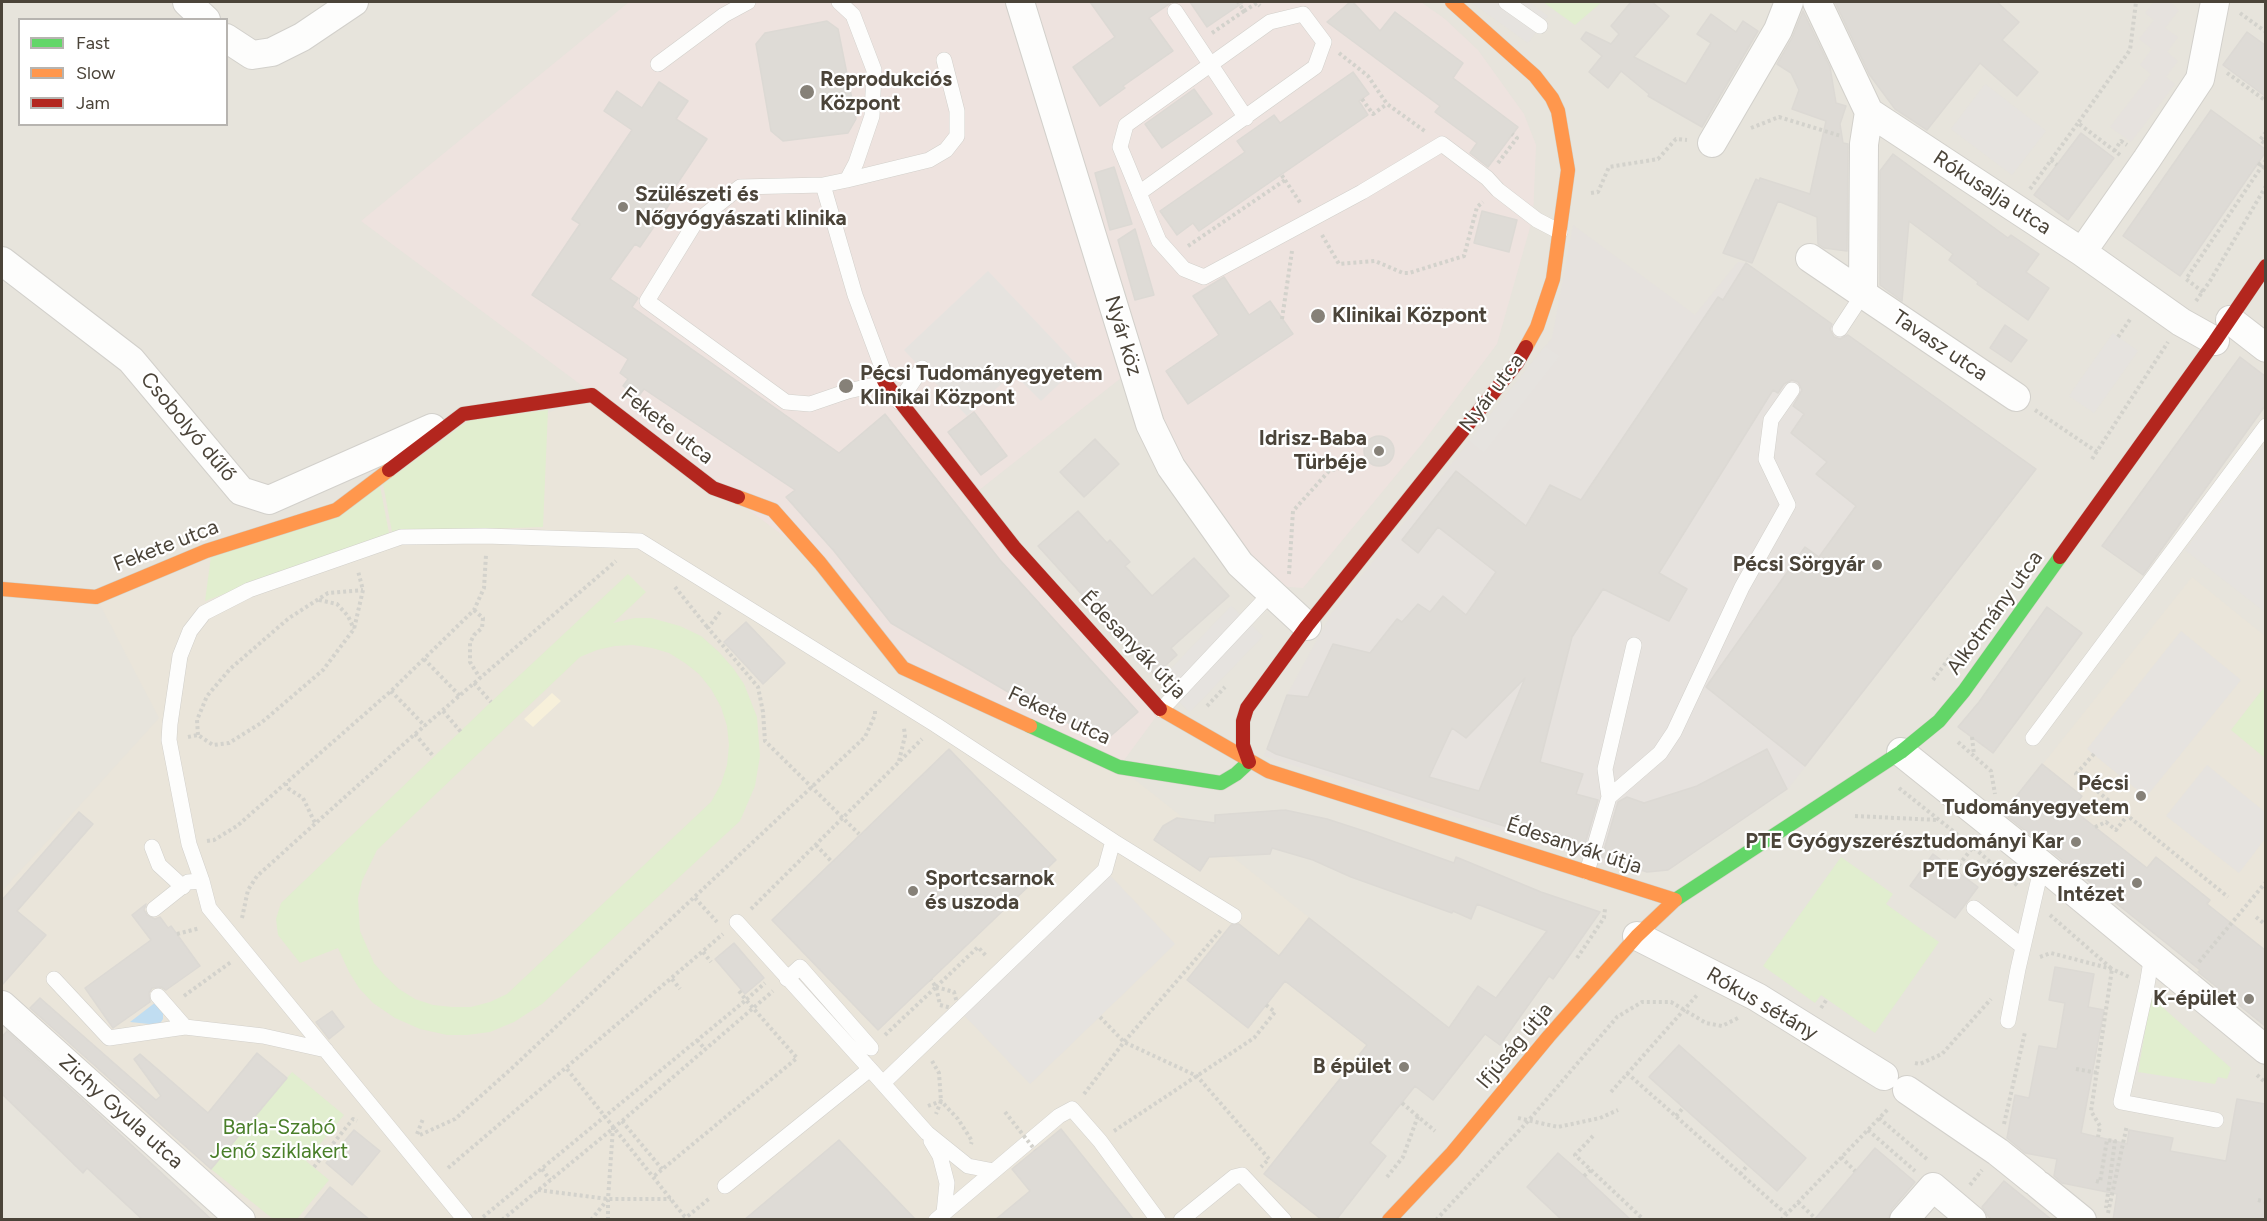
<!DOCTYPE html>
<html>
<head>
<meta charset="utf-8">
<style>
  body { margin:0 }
  #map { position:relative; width:2267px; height:1221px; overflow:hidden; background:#f4f2ee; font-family:Figtree,sans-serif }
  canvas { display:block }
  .frame { position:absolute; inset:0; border:3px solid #4b4439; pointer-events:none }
  .legend { position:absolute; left:18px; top:18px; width:210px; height:108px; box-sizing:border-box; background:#fff; border:2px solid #b7b4b0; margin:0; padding:8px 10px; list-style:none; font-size:18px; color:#4b4439 }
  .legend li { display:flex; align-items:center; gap:12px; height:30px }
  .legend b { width:30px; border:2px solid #b7b4b0 }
</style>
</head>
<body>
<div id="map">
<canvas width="2267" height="1221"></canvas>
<div class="frame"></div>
<ul class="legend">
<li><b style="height:8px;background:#63d668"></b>Fast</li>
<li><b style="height:8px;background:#ff974d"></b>Slow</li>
<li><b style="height:8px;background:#b3261e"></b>Jam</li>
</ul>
</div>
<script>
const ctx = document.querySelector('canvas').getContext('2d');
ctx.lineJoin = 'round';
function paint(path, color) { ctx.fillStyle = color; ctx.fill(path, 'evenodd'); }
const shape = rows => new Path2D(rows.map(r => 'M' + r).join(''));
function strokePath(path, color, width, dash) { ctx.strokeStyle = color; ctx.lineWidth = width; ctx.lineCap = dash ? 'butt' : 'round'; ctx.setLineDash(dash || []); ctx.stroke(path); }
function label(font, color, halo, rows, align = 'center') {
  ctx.font = font + ' Figtree,sans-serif'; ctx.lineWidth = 4.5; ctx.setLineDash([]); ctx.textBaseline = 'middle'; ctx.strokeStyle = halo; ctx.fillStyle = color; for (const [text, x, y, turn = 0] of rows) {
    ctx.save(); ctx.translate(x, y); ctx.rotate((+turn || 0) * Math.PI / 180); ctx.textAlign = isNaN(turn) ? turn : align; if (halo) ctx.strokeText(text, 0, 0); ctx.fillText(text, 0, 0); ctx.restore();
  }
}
const residential = shape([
  [2,2,2265,2,2265,1219,2,1219],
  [20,20,226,20,226,124,20,124]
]);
const industrial = shape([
  [2154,2,2173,2,2172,4,2179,10,2165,28,2178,37,2167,52,2178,61,2166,77,2175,84,2131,142,2110,127,2151,74,2140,65,2152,49,2139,39,2154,20,2145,13],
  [1573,225,1695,315,1738,262,1746,263,2036,469,1787,790,1668,870,1630,873,1264,756,1287,695,1331,614,1552,338]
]);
const education = shape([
  [592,395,1119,767,1474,1048,1433,1100,1415,1087,1402,1103,1370,1143,1386,1156,1336,1219,250,1220,2,1000,2,891,159,718,96,597],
  [2192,577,2265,636,2265,1026,2198,973,2190,959,2184,953,2172,948,2003,814]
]);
const medical = shape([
  [629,2,1005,2,1121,378,973,495,1161,710,1119,767,903,668,820,563,361,221],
  [1032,2,1421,2,1445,19,1478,50,1524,114,1536,145,1533,217,1497,344,1421,445,1303,588,1277,586,1250,553,1183,459,1162,421,1125,291]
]);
const green = shape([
  [1543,2,1602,2,1575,25],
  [548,410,543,527,392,532,383,484,469,420],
  [380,486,389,533,205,601,211,556],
  [628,574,646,592,613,623,635,618,651,618,680,626,701,636,719,652,733,668,744,684,757,717,760,756,755,786,740,821,542,1004,514,1022,490,1032,467,1035,447,1035,420,1029,395,1018,373,1003,359,988,349,972,338,948,300,963,278,935,276,919,281,903,491,702],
  [633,645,652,648,669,653,685,663,699,674,711,689,721,707,727,726,729,745,727,765,721,784,711,802,507,994,490,1002,471,1007,452,1007,433,1005,415,999,399,989,385,976,374,963,360,931,358,898,362,881,377,850,580,657,597,650,615,646],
  [2265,686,2265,758,2231,730],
  [1841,857,1893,894,1886,904,1939,942,1875,1033,1821,995,1815,1003,1763,966],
  [2151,997,2231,1068,2227,1079,2218,1077,2215,1084,2138,1072],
  [292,1072,344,1115,306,1161,329,1180,297,1219,273,1219,211,1169]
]);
const sand = shape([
  [552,693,561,701,533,727,524,719]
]);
const parking = shape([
  [1471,2,1529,2,1548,16,1528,43],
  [1985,84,2046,131,2012,175,1951,129],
  [988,271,1078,366,1041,401,1013,373,967,416,904,350],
  [2113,333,2138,351,2094,413,2069,396],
  [1545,346,1560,356,1484,453,1469,441],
  [2265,444,2265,612,2185,550],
  [1231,606,1263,636,1190,712,1158,682],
  [2181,631,2241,680,2146,797,2087,749],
  [2207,765,2265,812,2265,839,2239,873,2166,816],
  [1105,870,1175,944,1030,1084,959,1010]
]);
const water = shape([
  [156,1002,163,1012,163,1019,159,1025,130,1022]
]);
const building = shape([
  [1090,2,1172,2,1149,18,1173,51,1123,86,1125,88,1100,106,1073,67,1115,37,1090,2],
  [1190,2,1244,2,1207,27,1190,2],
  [1350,2,1353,2,1380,31,1395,12,1463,63,1453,78,1518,127,1488,167,1470,153,1477,143,1435,112,1440,106,1327,22,1350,2],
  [1631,2,1652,2,1669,16,1634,57,1686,84,1711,43,1697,34,1711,14,1736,32,1743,21,1758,31,1702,127,1648,96,1649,94,1621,71,1608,88,1589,72,1602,56,1581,39,1586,32,1611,44,1619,34,1611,26,1631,2],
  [1835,2,1997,2,2019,22,2002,40,2038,72,2017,96,1980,63,1927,130,1895,109,1869,74,1835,2],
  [1803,11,1830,67,1836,103,1846,106,1840,124,1843,143,1848,144,1847,251,1824,248,1818,244,1817,217,1778,201,1752,263,1723,253,1756,179,1759,181,1760,178,1810,194,1826,121,1792,109,1799,90,1791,73,1777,64,1792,38,1803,11],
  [827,21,838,29,856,119,848,133,783,141,771,131,756,44,765,33,827,21],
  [2247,32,2265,45,2265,96,2223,65,2247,32],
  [1353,72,1369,94,1359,101,1368,115,1199,231,1193,223,1177,235,1160,211,1245,152,1237,141,1274,115,1280,123,1353,72],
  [659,82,688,101,676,119,707,139,671,193,675,196,640,247,635,244,610,279,638,298,632,307,839,453,885,414,1000,560,1138,712,1106,740,1037,709,891,623,834,551,786,497,795,490,644,389,638,397,623,386,628,379,620,373,628,359,532,295,580,224,572,219,632,130,604,111,617,91,642,108,659,82],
  [1194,89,1212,114,1162,148,1145,124,1194,89],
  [2211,110,2265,149,2265,153,2180,276,2123,236,2211,110],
  [2081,133,2114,158,2068,220,2034,195,2081,133],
  [1893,154,2008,238,2011,235,2039,254,2026,272,2049,288,2028,320,1977,284,1978,282,1949,260,1953,254,1909,221,1902,301,1880,285,1880,171,1893,154],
  [1114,167,1132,224,1110,230,1095,173,1114,167],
  [1482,211,1517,220,1509,252,1474,243,1482,211],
  [1135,229,1154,295,1135,300,1118,240,1135,229],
  [1746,263,1832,324,1830,329,1834,337,1840,339,1848,335,2036,469,1805,766,1706,687,1805,547,1819,557,1856,506,1816,474,1827,462,1791,433,1804,414,1793,406,1802,390,1798,382,1792,380,1784,384,1778,393,1773,390,1659,573,1687,589,1669,621,1603,589,1572,637,1540,762,1583,774,1576,794,1598,800,1583,851,1276,754,1267,749,1287,695,1308,697,1333,644,1370,653,1397,619,1402,622,1418,604,1430,612,1443,596,1466,615,1496,572,1438,527,1418,553,1402,540,1456,471,1526,526,1550,485,1581,500,1718,297,1723,300,1746,263],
  [1525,678,1479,791,1429,777,1452,728,1466,738,1525,678],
  [1224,277,1249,315,1270,301,1293,334,1188,404,1166,371,1219,335,1193,296,1224,277],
  [2005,325,2027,340,2011,362,1990,348,2005,325],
  [2240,357,2265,376,2265,406,2143,575,2102,546,2240,357],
  [974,412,1007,456,981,475,948,432,974,412],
  '1364 451a15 15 0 1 1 30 0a15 15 0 1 1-30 0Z',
  [1095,439,1119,464,1084,497,1060,472,1095,439],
  [1078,511,1107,543,1110,540,1130,562,1125,566,1152,596,1194,558,1229,596,1171,648,1177,655,1155,675,1038,546,1078,511],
  [2047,607,2082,633,1993,753,1958,727,1979,702,2047,607],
  [746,622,785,663,763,684,724,642,746,622],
  [949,749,1056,860,878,1030,772,920,949,749],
  [1767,749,1787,789,1668,870,1647,872,1602,857,1618,802,1627,797,1644,803,1697,786,1767,749],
  [2042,764,2082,796,2072,809,2147,868,2156,857,2210,900,2207,904,2265,950,2265,1026,2198,972,2200,970,2003,813,2042,764],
  [1285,810,1327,819,1367,832,1454,863,1456,857,1541,892,1600,912,1553,979,1549,976,1500,1045,1485,1034,1433,1100,1415,1086,1370,1143,1386,1156,1336,1220,1322,1220,1264,1174,1367,1045,1285,981,1248,1028,1187,980,1231,925,1239,924,1279,956,1309,918,1449,1028,1478,986,1496,998,1547,931,1477,904,1471,919,1453,911,1452,913,1351,877,1313,860,1272,848,1270,854,1209,857,1200,871,1154,840,1163,826,1177,818,1215,823,1215,815,1285,810],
  [79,812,93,824,17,911,46,935,2,985,2,897,3,899,79,812],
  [1933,854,1978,887,1955,918,1910,886,1933,854],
  [146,904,144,910,147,915,155,919,160,917,168,928,171,926,200,966,166,990,161,987,152,988,149,993,150,1002,113,1028,85,988,151,940,132,915,146,904],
  [734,943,764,978,745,994,715,959,734,943],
  [2055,967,2094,974,2088,1007,2104,1010,2081,1133,2127,1144,2129,1130,2173,1138,2170,1151,2226,1161,2237,1099,2265,1104,2265,1220,2113,1220,2117,1194,2062,1183,2054,1176,2057,1159,2025,1153,2007,1138,2015,1095,2029,1098,2039,1046,2057,1049,2065,1003,2049,1000,2055,967],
  [40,998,156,1100,161,1096,134,1059,140,1054,208,1113,257,1053,287,1078,211,1169,30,1008,40,998],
  [332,1011,344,1027,329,1039,316,1022,332,1011],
  [7,1031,96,1112,212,1220,143,1220,87,1168,83,1173,2,1094,2,1037,7,1031],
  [1679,1045,1806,1158,1777,1191,1649,1077,1679,1045],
  [1061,1129,1081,1154,1134,1220,995,1220,1030,1191,1012,1169,1061,1129],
  [354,1130,380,1151,352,1185,326,1163,354,1130],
  [839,1140,916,1220,744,1220,839,1140],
  [1875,1148,1915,1182,1892,1209,1888,1219,1814,1220,1875,1148],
  [1558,1153,1584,1176,1631,1220,1562,1220,1527,1187,1558,1153],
  [2004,1181,2052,1220,1992,1220,1988,1216,1982,1207,2004,1181],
  [330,1187,370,1220,303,1220,330,1187]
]);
const path = shape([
  [1244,11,1257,3,1260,6],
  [2240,13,2266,32],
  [1212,33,1244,11,1238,2],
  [1339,53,1368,76,1387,104,1426,132],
  [2227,73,2266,101],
  [1362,99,1373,114,1387,104],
  [1751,128,1779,117,1841,136],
  [2266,132,2260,140,2266,144],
  [2114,151,2121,141,2127,145],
  [2120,155,2078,123,2130,50,2136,2],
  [2051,160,2057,165],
  [1498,163,1517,138,1512,134],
  [2258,163,2266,169],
  [1285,180,1301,204],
  [2030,189,2078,123],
  [1591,193,1598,192,1609,167,1658,159,1676,139,1687,140],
  [1322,235,1339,264,1375,261,1403,273,1409,273,1464,256,1477,207,1483,202],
  [1188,246,1285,180,1281,174],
  [2203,292,2186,279,2266,160],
  [2196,301,2210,281,2266,186],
  [1282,319,1292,251],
  [2118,337,2131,318],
  [2035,410,2097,452],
  [2092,459,2168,342],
  [1289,574,1293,511,1329,471,1367,460],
  [675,587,708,628],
  [319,600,337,604,348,616,354,629],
  [474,610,483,618,482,628,474,635,470,643,470,662,480,678],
  [720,612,708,628,758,687,763,712,765,741,859,834],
  [424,659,460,696],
  [1933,680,1953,653],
  [474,683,491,702],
  [391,691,425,726],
  [1207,706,1225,687],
  [443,711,461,732],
  [415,734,434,757],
  [198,735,197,720,207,696,230,669,289,618,328,593,363,590],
  [188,737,198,735,213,745,229,743,261,723,323,670,354,629,363,590,358,571],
  [1972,737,1974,755],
  [1958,742,1991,771,1995,794],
  [2094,754,2076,774,2228,897],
  [899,761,905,736,904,728],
  [286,783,286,786,289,789,303,798,315,823],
  [1899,788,1973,847,2018,886],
  [1855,816,1938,820],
  [2095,827,2106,822,2116,830,2127,816],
  [207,841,214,840,237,826,391,691,474,610,484,588,486,555],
  [816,845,832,862],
  [1955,870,1973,847],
  [695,898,717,922],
  [751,909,922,739],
  [2050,915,2112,969,2091,1111,2100,1126,2098,1137],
  [2256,917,2266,925],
  [242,918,248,890,257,876,415,734,616,561],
  [177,934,200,928],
  [703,952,711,962],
  [2040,957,2051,953,2112,969,2129,977],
  [1577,958,1604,918,1605,909],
  [2199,962,2266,882],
  [672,979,680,989],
  [936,987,978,947,987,957],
  [936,987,954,992,959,1010,940,1005,936,987],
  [739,991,746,1000,765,983],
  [184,996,231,962],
  [1821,1008,1827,999],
  [1100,1017,1124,1042,1197,1076,1269,1159,1261,1167],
  [885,1035,936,987,931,980],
  [697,1040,705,1049],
  [932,1061,939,1073,941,1101,936,1114],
  [1915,1063,1920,1064,1942,1054,1991,999],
  [567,1069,685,1217],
  [2076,1069,2098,1073],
  [1627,1073,1786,1214],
  [2257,1075,2266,1083],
  [1611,1092,1698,994],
  [1084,1094,1124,1042,1221,930],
  [1402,1103,1435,1131],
  [928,1106,941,1101,958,1119,972,1141,971,1144],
  [1676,1116,1683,1108],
  [1518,1118,1558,1127,1600,1118,1618,1110],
  [1879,1118,1929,1161],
  [622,1121,662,1169],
  [2004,1124,2025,1032],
  [1868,1130,1915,1171],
  [1114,1131,1254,1038,1275,1012,1266,1005],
  [417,1134,423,1119],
  [420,1135,455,1119,512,1068,865,737,875,715,875,710],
  [1593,1136,1575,1155,1644,1220],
  [1841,1157,1855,1171],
  [314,1167,353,1119,357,1121],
  [448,1168,723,934],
  [542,1169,550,1180],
  [1740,1174,1748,1165],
  [1584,1176,1591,1170],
  [1387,1177,1403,1157,1418,1116],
  [2096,1181,2100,1182,2107,1140,2115,1141,2106,1208],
  [1970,1185,1982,1170],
  [538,1190,608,1199,671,1199],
  [2258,1200,2266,1202],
  [1798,1202,1815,1218],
  [2108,1213,2127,1125],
  [483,1217,746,1000,797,1058,653,1177],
  [502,1220,622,1121,773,991],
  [591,1220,608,1199,613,1128],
  [608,1220,608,1200],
  [683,1220,710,1198],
  [1436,1220,1529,1120,1617,1017,1642,1002,1671,1002,1706,1023,1722,1026,1740,1017],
  [1781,1220,1889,1108]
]);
const lane = shape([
  [1506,2,1540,26],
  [1175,11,1246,118],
  [658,64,724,15,748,2],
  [847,180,929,160,946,150,957,136,957,111,944,60],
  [823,185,855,295,883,370,884,381,875,385,848,391,810,404,786,402,647,301,695,223,740,187,823,185,847,180,856,163,872,116,874,70,853,15,839,2],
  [1139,193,1120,147,1126,125,1270,22,1303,14,1324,42,1315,67,1139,193,1159,241,1184,269,1204,277,1362,192,1442,144,1487,178,1498,190,1537,220,1560,232],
  [1840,329,1863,294],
  [899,402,922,368],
  [1161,710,1271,593],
  [2033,738,2266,426],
  [1609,797,1605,769,1634,645],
  [152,847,159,865,183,887],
  [1587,872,1609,797,1660,753,1674,732,1742,587,1788,505,1766,459,1771,420,1792,390],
  [1974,908,2023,947],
  [154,909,188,882,202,881],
  [737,922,870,1069],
  [2152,955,2147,985,2121,1102,2216,1120],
  [54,979,109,1038,185,1027],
  [787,979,800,967,871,1048],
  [158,996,185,1027,263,1036,326,1050],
  [2008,1021,2018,969,2042,865],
  [883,1083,1105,870,1113,841],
  [931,1141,940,1156,947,1183,944,1213],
  [725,1186,870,1069,927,1133,968,1166,994,1171,1059,1116,1072,1109,1100,1141,1158,1220],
  [465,1220,209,908,202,881,189,844,169,740,170,724,180,656,190,631,204,613,249,590,401,537,485,536,640,541,936,725,1113,841,1234,916],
  [936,1220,994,1171],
  [1181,1220,1234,1177,1242,1175,1284,1220]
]);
const street = shape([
  [187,2,206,20],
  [1020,2,1150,424,1171,467,1240,564,1307,626],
  [1817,2,1869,112,2082,252,2181,322,2215,341],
  [226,38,252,55,272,52,302,37,354,2],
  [1869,112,1864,144,1863,294,2016,397],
  [1712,143,1778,30,1789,2],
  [2082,252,2147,159,2200,79,2215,2],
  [1810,258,1863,294],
  [2,261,131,360,241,491,269,500,432,428],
  [2230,320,2266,348],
  [1901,752,2042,865,2266,1050],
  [1637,936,1757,997,1884,1076],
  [2,1005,241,1220],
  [1907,1090,1998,1152,2034,1181],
  [2039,1185,2082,1220],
  [1904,1220,1933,1187,1972,1220]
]);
const fast = shape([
  [1030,726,1119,767,1221,783,1236,774,1249,762],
  [1675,900,1901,752,1939,721,1964,691,2060,557]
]);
const slow = shape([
  [1452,2,1535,76,1552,98,1558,111,1568,170,1553,279,1537,327,1526,347],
  [738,497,773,510,820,563,903,668,1030,726],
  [2,589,96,597,206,551,336,510,389,470],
  [1160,709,1268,771,1675,900],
  [1389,1220,1452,1153,1549,1036,1637,936,1675,900]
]);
const jam = shape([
  [884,381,1015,548,1160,709],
  [389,470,463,414,592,395,713,488,738,497],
  [2060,557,2215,341,2266,266],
  [1249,762,1243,745,1243,721,1247,708,1307,626,1517,363,1526,347]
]);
const pathBridge = shape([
  [1005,1112,1035,1150]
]);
const markers = [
  [807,92,8,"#868178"],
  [623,207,6,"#868178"],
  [1318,316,8,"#868178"],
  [846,386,8,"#868178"],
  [1379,451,6,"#868178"],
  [1877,565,6,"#868178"],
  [2141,796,6,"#868178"],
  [2076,842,6,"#868178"],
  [2137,883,6,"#868178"],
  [913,891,6,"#868178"],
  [2249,999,6,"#868178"],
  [1404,1067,6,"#868178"]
];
const poiNames = [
  ["Reprodukciós",820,80,"left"],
  ["Központ",820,104,"left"],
  ["Szülészeti és",635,195,"left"],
  ["Nőgyógyászati klinika",635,219,"left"],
  ["Klinikai Központ",1332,316,"left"],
  ["Pécsi Tudományegyetem",860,374,"left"],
  ["Klinikai Központ",860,398,"left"],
  ["Idrisz-Baba",1367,439],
  ["Türbéje",1367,463],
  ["Pécsi Sörgyár",1865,565],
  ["Pécsi",2129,784],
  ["Tudományegyetem",2129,808],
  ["PTE Gyógyszerésztudományi Kar",2064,842],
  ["PTE Gyógyszerészeti",2125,871],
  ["Intézet",2125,895],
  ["Sportcsarnok",925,879,"left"],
  ["és uszoda",925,903,"left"],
  ["K-épület",2237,999],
  ["B épület",1392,1067]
];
const streetNames = [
  ["Rókusalja utca",1992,193,33],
  ["Nyár köz",1123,336,73],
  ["Tavasz utca",1940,346,34],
  ["Nyár utca",1492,393,-53],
  ["Fekete utca",667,426,38],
  ["Csobolyó dűlő",188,427,50],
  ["Fekete utca",166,546,-21],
  ["Alkotmány utca",1995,613,-54],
  ["Édesanyák útja",1133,645,46],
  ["Fekete utca",1059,716,25],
  ["Édesanyák útja",1574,846,18],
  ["Rókus sétány",1762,1004,30],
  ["Ifjúság útja",1515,1046,-50],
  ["Zichy Gyula utca",121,1112,42]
];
const parkNames = [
  ["Barla-Szabó",279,1128],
  ["Jenő sziklakert",279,1152]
];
paint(residential, '#e7e4dc');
paint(industrial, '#e6e2de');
paint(education, '#eae5da');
paint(medical, '#eee3df');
paint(green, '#e1eecf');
paint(sand, '#f7f0da');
paint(parking, '#e6e3df');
paint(water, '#c0ddf1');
paint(building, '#dedbd6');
strokePath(building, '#dcd9d4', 1.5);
strokePath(lane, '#d2d0cb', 16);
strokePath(street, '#d2d0cb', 30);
strokePath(fast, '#d3cfc5', 15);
strokePath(slow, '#d3cfc5', 15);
strokePath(jam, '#d3cfc5', 15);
strokePath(path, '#d3d2cc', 4, [3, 3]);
strokePath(lane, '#fdfdfc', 15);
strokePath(street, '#fdfdfc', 28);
strokePath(fast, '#63d668', 14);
strokePath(slow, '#ff974d', 14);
strokePath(jam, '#b3261e', 14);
strokePath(pathBridge, '#d3d2cc', 4, [3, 3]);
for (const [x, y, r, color] of markers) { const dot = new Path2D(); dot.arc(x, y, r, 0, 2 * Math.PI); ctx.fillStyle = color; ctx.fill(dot); strokePath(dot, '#fff', 2); }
label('bold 21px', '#4b4439', '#fff', poiNames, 'right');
label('21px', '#4b4439', '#fff', streetNames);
label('21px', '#4a7f2a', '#fff', parkNames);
</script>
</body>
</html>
